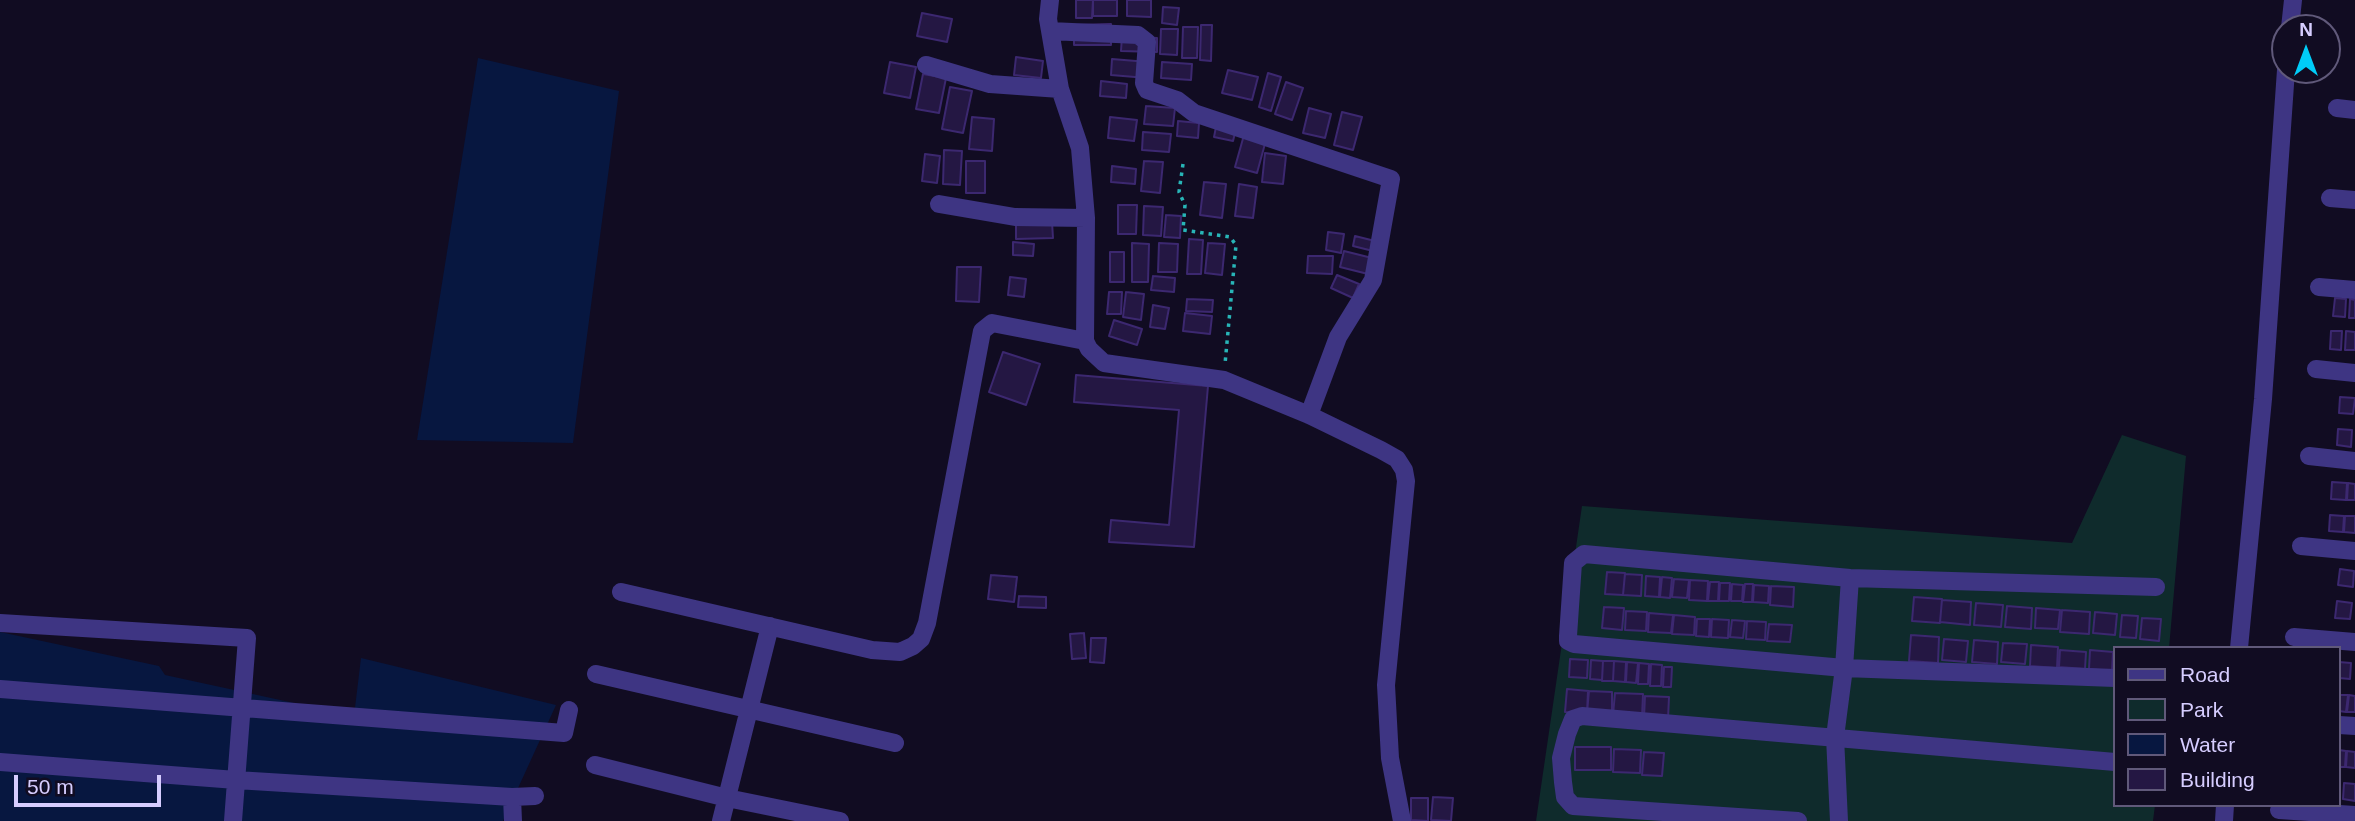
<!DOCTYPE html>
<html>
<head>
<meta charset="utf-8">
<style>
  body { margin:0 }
  #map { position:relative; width:2355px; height:821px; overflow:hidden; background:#110c22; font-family:Helvetica,sans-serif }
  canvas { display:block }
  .legend { position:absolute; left:2113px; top:646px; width:228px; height:161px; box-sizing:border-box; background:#110c22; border:2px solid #60597a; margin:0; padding:9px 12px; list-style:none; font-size:21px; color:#d6cdff }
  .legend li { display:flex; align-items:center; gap:14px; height:35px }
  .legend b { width:35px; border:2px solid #60597a }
  .north { position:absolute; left:2271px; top:14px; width:70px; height:70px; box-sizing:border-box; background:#110c22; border:2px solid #60597a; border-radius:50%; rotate:0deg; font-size:19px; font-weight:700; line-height:28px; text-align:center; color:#d6cdff }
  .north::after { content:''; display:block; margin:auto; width:24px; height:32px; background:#00ccf8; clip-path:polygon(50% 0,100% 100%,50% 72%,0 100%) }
  .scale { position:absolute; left:14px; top:775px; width:147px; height:32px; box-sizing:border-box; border:4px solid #d6cdff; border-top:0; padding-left:9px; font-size:21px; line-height:24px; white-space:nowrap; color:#d6cdff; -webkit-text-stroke:5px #110c22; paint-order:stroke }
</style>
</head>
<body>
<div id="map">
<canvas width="2355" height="821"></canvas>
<ul class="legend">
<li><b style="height:9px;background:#3e3583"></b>Road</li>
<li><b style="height:19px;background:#0f2b2c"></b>Park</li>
<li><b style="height:19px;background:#071740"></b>Water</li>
<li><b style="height:19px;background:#241743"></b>Building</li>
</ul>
<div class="north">N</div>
<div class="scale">50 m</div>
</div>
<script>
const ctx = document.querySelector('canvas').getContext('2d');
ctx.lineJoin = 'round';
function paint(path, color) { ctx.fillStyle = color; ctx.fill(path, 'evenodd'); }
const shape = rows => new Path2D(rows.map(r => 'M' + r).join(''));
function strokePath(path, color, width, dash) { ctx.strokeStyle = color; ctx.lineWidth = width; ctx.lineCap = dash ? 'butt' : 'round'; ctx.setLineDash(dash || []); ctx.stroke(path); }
const green = shape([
  [2122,435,2186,456,2169,648,2115,648,2115,805,2155,805,2153,821,1536,821,1582,506,2072,543]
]);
const water = shape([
  [478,58,619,91,573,443,417,440],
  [0,632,159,666,165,675,354,716,361,658,556,705,503,821,0,821]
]);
const building = shape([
  [1076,0,1093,0,1092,18,1076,18,1076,0],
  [1093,0,1117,0,1117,16,1093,16,1093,0],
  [1127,0,1151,0,1151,17,1127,16,1127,0],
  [1163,7,1179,8,1177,25,1162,23,1163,7],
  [922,13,952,19,947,42,917,36,922,13],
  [1111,24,1111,45,1074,45,1074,25,1111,24],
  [1201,25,1212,25,1211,61,1200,60,1201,25],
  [1183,27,1198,27,1197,58,1182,58,1183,27],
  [1161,29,1178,29,1177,55,1160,54,1161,29],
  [1122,36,1157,38,1157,52,1121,51,1122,36],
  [1016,57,1043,61,1041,78,1014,75,1016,57],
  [1112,59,1148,62,1147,78,1111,75,1112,59],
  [890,62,916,67,910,98,884,93,890,62],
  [1162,62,1192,64,1191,80,1161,78,1162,62],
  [1228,70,1258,77,1252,100,1222,93,1228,70],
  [1268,73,1281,77,1271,111,1259,107,1268,73],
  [923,74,946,78,939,113,916,109,923,74],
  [1101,81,1127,84,1126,98,1100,96,1101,81],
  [1286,82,1303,88,1292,120,1275,114,1286,82],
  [950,87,972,91,963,133,942,129,950,87],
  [1146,106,1175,108,1173,126,1144,124,1146,106],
  [1309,108,1331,114,1325,138,1303,133,1309,108],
  [1342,112,1362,117,1353,150,1334,145,1342,112],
  [972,117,994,119,992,151,969,149,972,117],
  [1110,117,1137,120,1134,141,1108,138,1110,117],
  [1218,117,1238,121,1233,141,1214,137,1218,117],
  [1178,121,1199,123,1198,138,1177,136,1178,121],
  [1143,132,1171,134,1169,152,1142,150,1143,132],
  [1244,135,1266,140,1257,173,1235,167,1244,135],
  [944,150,962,151,960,185,943,184,944,150],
  [1265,153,1286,156,1283,184,1262,182,1265,153],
  [925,154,940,156,937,183,922,181,925,154],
  [966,161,985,161,985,193,966,193,966,161],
  [1144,161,1163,162,1160,193,1141,191,1144,161],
  [1112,166,1136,169,1135,184,1111,182,1112,166],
  [1204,182,1226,184,1222,218,1200,215,1204,182],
  [1239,184,1257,187,1253,218,1235,216,1239,184],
  [1118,205,1137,205,1136,234,1118,234,1118,205],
  [1144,206,1163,207,1161,236,1143,235,1144,206],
  [1166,215,1181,216,1180,238,1164,237,1166,215],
  [1052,222,1053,238,1016,239,1016,223,1052,222],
  [1328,232,1344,234,1341,253,1326,250,1328,232],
  [1355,236,1379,242,1377,252,1353,246,1355,236],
  [1189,239,1203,240,1201,274,1187,274,1189,239],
  [1013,242,1034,244,1033,256,1013,255,1013,242],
  [1132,243,1149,244,1148,282,1132,282,1132,243],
  [1159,243,1178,244,1177,272,1158,272,1159,243],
  [1208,243,1225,244,1222,275,1205,273,1208,243],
  [1344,251,1372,258,1368,274,1340,267,1344,251],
  [1110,252,1124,252,1124,282,1110,282,1110,252],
  [1308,256,1333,256,1332,274,1307,273,1308,256],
  [957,267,981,267,979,302,956,301,957,267],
  [1337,275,1359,284,1353,298,1331,288,1337,275],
  [1153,276,1175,278,1174,292,1151,290,1153,276],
  [1010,277,1026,279,1024,297,1008,295,1010,277],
  [1109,292,1122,292,1121,314,1107,314,1109,292],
  [1126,292,1144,294,1141,320,1123,317,1126,292],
  [2335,298,2346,299,2345,317,2333,316,2335,298],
  [1187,299,1213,300,1212,312,1186,311,1187,299],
  [2350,299,2355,300,2355,318,2349,318,2350,299],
  [1153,305,1169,308,1165,329,1150,327,1153,305],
  [1185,313,1212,316,1210,334,1183,331,1185,313],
  [1114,320,1142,329,1137,345,1109,336,1114,320],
  [2331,331,2342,331,2341,350,2330,349,2331,331],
  [2346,331,2355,332,2355,350,2345,350,2346,331],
  [1003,352,1040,364,1026,405,989,392,1003,352],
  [1076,375,1208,386,1194,547,1109,542,1111,520,1169,525,1179,410,1074,402,1076,375],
  [2340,397,2355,398,2353,414,2339,413,2340,397],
  [2338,429,2352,430,2351,447,2337,445,2338,429],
  [2332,482,2347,483,2346,500,2331,499,2332,482],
  [2348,483,2355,484,2355,500,2347,500,2348,483],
  [2330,515,2344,516,2343,532,2329,531,2330,515],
  [2345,516,2355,516,2355,533,2344,532,2345,516],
  [2340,569,2354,571,2353,587,2338,585,2340,569],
  [1607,572,1625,573,1623,595,1605,594,1607,572],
  [1625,574,1642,575,1641,596,1623,595,1625,574],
  [991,575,1017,577,1014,602,988,599,991,575],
  [1646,576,1660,577,1659,597,1645,596,1646,576],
  [1662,577,1672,578,1670,598,1660,597,1662,577],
  [1674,579,1689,580,1687,598,1672,597,1674,579],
  [1690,580,1708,581,1707,601,1689,600,1690,580],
  [1710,582,1719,582,1718,601,1708,601,1710,582],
  [1720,583,1730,583,1729,601,1719,601,1720,583],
  [1732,584,1743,585,1742,601,1731,601,1732,584],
  [1745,584,1753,584,1752,602,1743,602,1745,584],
  [1754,585,1769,586,1768,603,1753,602,1754,585],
  [1771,586,1794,587,1793,607,1770,605,1771,586],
  [1019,596,1046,597,1046,608,1018,607,1019,596],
  [1914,597,1942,599,1940,623,1912,621,1914,597],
  [1942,600,1971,602,1970,625,1940,622,1942,600],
  [2337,601,2352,603,2350,619,2335,618,2337,601],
  [1976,603,2003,605,2001,627,1974,625,1976,603],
  [2007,606,2032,608,2031,629,2005,627,2007,606],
  [1604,607,1624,608,1622,630,1602,628,1604,607],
  [2036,608,2060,610,2058,629,2035,628,2036,608],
  [2062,610,2090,612,2089,634,2060,632,2062,610],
  [1626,611,1647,612,1646,631,1625,630,1626,611],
  [2095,612,2117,614,2115,635,2093,633,2095,612],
  [1649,613,1673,615,1671,633,1648,632,1649,613],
  [1674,615,1695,617,1694,635,1672,634,1674,615],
  [2122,615,2138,616,2136,638,2120,637,2122,615],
  [2142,618,2161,619,2159,641,2140,639,2142,618],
  [1697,619,1710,619,1709,637,1696,636,1697,619],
  [1712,619,1729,620,1728,638,1711,637,1712,619],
  [1732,620,1745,621,1743,638,1730,637,1732,620],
  [1747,621,1766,622,1765,640,1746,639,1747,621],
  [1769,624,1792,625,1790,642,1767,641,1769,624],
  [1084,633,1086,658,1072,659,1070,634,1084,633],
  [1911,635,1939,637,1938,663,1909,661,1911,635],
  [1091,638,1106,638,1104,663,1090,662,1091,638],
  [1944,639,1968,641,1966,662,1942,660,1944,639],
  [1974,640,1998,642,1997,664,1972,662,1974,640],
  [2003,643,2027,644,2025,664,2001,662,2003,643],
  [2031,645,2058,647,2057,668,2030,666,2031,645],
  [2060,650,2086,652,2085,669,2059,667,2060,650],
  [2090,650,2113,652,2112,671,2089,669,2090,650],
  [1570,659,1588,660,1587,678,1569,677,1570,659],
  [1591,660,1603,661,1602,680,1590,679,1591,660],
  [1603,661,1614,661,1613,681,1602,681,1603,661],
  [1614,661,1626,662,1625,682,1613,681,1614,661],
  [1627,662,1638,663,1636,683,1626,682,1627,662],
  [2339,662,2351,663,2350,679,2339,678,2339,662],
  [1639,663,1649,664,1648,684,1638,684,1639,663],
  [1651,664,1662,665,1661,686,1650,686,1651,664],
  [1664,667,1672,667,1671,687,1663,687,1664,667],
  [1567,689,1589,691,1587,713,1565,712,1567,689],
  [1588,691,1612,692,1612,714,1587,713,1588,691],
  [1615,693,1643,694,1642,717,1613,715,1615,693],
  [2339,695,2348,695,2346,712,2339,711,2339,695],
  [2349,695,2355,696,2355,712,2347,712,2349,695],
  [1645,696,1669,697,1668,719,1644,718,1645,696],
  [1575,747,1611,747,1611,770,1575,770,1575,747],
  [1614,749,1641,750,1640,773,1613,772,1614,749],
  [2339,750,2346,751,2345,767,2339,767,2339,750],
  [2347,751,2355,752,2355,768,2346,767,2347,751],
  [1644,752,1664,753,1662,776,1642,775,1644,752],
  [2344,783,2355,784,2355,801,2343,799,2344,783],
  [1433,797,1453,798,1451,821,1431,820,1433,797],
  [1411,798,1428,798,1428,821,1411,820,1411,798]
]);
const path = shape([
  [1183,164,1179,192,1185,205,1183,230,1230,237,1236,245,1225,364]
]);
const minor = shape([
  [1050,0,1048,19,1060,89,1080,148,1086,218,1085,341,1089,349,1104,363,1224,380,1309,415,1381,450,1397,459,1404,470,1406,481,1386,685,1390,758,1402,821],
  [2290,28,2293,0],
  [1050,31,1138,35,1147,42,1144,83,1147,90,1177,100,1194,113,1391,179,1373,280,1338,337,1309,415],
  [926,65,990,84,1060,89],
  [2337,108,2355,110],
  [2330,198,2355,200],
  [939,204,1015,217,1086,218],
  [2319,287,2355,290],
  [2316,369,2355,373],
  [2309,456,2355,461],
  [2301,546,2355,551],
  [621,592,872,650,900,652,913,646,921,639,927,623,982,331,992,323,1085,341],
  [0,623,247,638,233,821],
  [2294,637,2355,642],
  [2239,648,2263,399,2286,70],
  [596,674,895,743],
  [2115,678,1844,668,1574,644,1568,641,1568,636,1573,563,1584,554,1850,578,2156,587],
  [0,689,564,733,569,710],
  [2339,725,2355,726],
  [0,762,236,780,512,797,535,796],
  [595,765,727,798,840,821],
  [512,797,513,821],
  [2279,810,2355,815],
  [721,821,770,626],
  [1798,821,1573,806,1565,797,1563,782,1561,758,1567,734,1573,719,1582,716,2115,762],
  [1839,821,1835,737,1844,668,1850,578],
  [2224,821,2225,805]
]);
paint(green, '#0f2b2c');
paint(water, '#071740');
paint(building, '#241743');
strokePath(building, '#3c2870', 2);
strokePath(path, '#28b5b7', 3.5, [3.5, 5]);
strokePath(minor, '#3e3583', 18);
</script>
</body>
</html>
